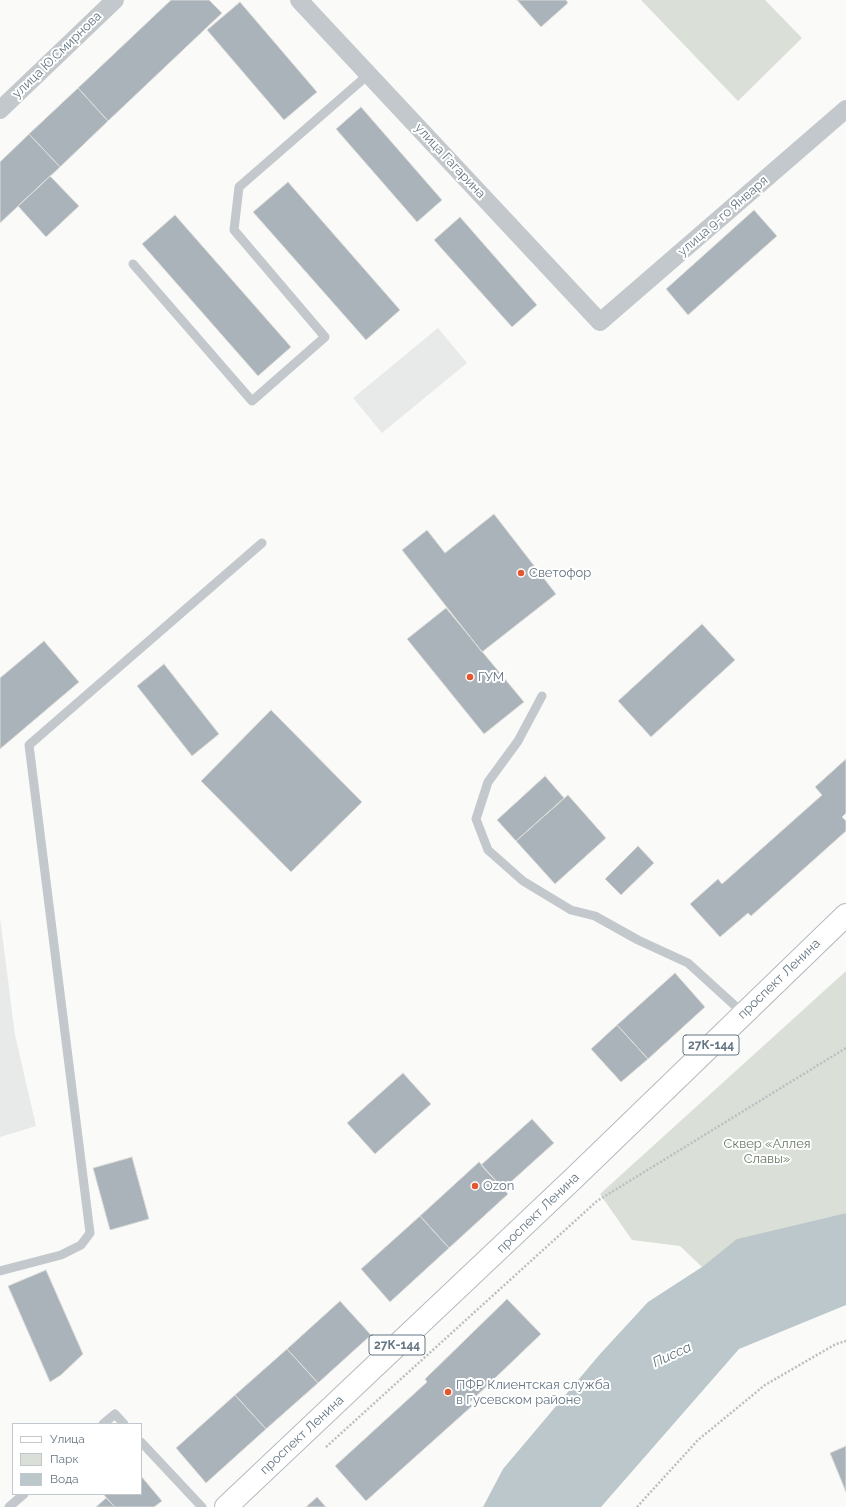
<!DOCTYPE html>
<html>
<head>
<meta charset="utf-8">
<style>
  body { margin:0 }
  #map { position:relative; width:846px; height:1507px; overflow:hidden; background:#fafaf8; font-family:Raleway,sans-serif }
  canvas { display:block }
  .legend { position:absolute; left:12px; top:1423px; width:130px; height:72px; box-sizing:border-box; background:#fff; border:1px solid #c1c8cd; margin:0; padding:5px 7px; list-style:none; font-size:12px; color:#657683 }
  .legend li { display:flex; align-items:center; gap:8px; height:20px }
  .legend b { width:20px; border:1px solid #c1c8cd }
</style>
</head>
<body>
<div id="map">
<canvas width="846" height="1507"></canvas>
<ul class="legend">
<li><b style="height:5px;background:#fff"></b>Улица</li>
<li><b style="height:11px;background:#dadfd7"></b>Парк</li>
<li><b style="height:11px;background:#bbc7cb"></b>Вода</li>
</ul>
</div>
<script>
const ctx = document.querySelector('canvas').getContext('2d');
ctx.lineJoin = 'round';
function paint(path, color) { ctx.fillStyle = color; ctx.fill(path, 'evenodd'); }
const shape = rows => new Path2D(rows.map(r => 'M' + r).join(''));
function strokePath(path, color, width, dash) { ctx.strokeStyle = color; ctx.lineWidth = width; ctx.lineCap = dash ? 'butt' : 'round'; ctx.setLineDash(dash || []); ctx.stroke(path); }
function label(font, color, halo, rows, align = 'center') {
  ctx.font = font + ' Raleway,sans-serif'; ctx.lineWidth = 4; ctx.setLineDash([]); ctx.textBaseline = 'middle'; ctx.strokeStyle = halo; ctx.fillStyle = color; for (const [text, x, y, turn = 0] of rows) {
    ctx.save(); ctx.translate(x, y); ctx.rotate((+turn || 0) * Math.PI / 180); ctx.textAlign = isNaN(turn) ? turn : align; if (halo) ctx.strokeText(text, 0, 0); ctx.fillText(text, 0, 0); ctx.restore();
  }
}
const built = shape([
  [438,328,467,363,382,433,353,398],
  [0,918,15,1035,36,1126,0,1137]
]);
const green = shape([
  [641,0,765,0,802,38,738,101],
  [846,971,846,1213,738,1239,702,1267,680,1246,632,1240,600,1194]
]);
const water = shape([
  [846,1213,846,1305,739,1349,601,1507,483,1507,503,1469,600,1354,648,1302,702,1267,737,1239]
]);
const building = shape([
  [171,0,209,0,222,13,108,121,78,88,171,0],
  [517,0,566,0,568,3,541,27,517,0],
  [240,2,317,92,284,120,207,30,240,2],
  [78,88,108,121,60,167,29,134,78,88],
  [361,107,442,200,417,222,336,129,361,107],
  [29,134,60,167,0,223,0,162,29,134],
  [50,176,79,206,46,237,18,206,50,176],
  [288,182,400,310,366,340,253,212,288,182],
  [754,210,777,236,688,315,666,289,754,210],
  [175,215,291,347,258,376,142,244,175,215],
  [460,217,537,305,512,327,434,240,460,217],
  [494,514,556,594,482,652,402,550,427,530,445,553,494,514],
  [446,608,524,702,484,734,407,639,446,608],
  [702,624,735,660,651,737,618,701,702,624],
  [44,641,79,682,0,749,0,678,44,641],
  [164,664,219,734,192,756,137,686,164,664],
  [271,710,362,802,291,872,201,781,271,710],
  [846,759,846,813,842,817,846,821,846,831,751,916,748,913,720,937,690,904,718,879,722,884,822,795,815,787,846,759],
  [545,776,564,798,516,841,497,820,545,776],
  [568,795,606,838,555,884,516,841,568,795],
  [638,846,654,863,621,895,605,879,638,846],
  [675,973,705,1007,648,1059,617,1025,675,973],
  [617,1025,648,1059,621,1082,591,1049,617,1025],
  [403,1073,431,1104,375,1154,347,1123,403,1073],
  [532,1119,554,1143,503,1189,481,1165,532,1119],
  [132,1157,149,1219,110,1230,93,1168,132,1157],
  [479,1162,508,1194,449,1248,420,1216,479,1162],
  [420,1216,449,1248,390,1302,361,1269,420,1216],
  [46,1270,83,1354,61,1375,50,1382,8,1286,46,1270],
  [507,1299,541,1334,469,1403,472,1406,366,1501,335,1466,427,1382,425,1379,507,1299],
  [340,1301,371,1335,318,1383,287,1349,340,1301],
  [287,1349,318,1383,266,1429,235,1395,287,1349],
  [235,1395,266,1429,206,1483,176,1448,235,1395],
  [846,1446,846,1492,830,1453,846,1446],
  [141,1476,162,1501,154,1507,115,1507,103,1494,141,1494,141,1476],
  [317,1497,326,1507,306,1507,317,1497],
  [106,1498,115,1507,96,1507,106,1498]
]);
const path = shape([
  [326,1447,597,1201,846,1048],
  [637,1507,698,1440,765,1385,836,1344,846,1341]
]);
const service = shape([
  [133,264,252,401,325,337,234,230,239,187,369,74],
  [542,696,518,741,488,782,476,819,488,850,523,881,571,910,595,916,638,940,688,963,743,1013],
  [0,1271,61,1255,81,1245,90,1233,29,745,262,543],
  [103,1424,115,1414,124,1424],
  [141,1442,202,1507],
  [9,1507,24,1494]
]);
const minor = shape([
  [299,0,600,322,846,109],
  [0,110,115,0]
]);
const primary = shape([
  [226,1507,574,1178,846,915]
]);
const markers = [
  [521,573,4,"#e4572e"],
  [470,677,4,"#e4572e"],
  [475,1186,4,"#e4572e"],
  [448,1392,4,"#e4572e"]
];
const shields = [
  [711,1045,56],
  [397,1345,56]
];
const shieldNames = [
  ["27К-144",711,1045],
  ["27К-144",397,1345]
];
const streetNames = [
  ["улица Ю.Смирнова",57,55,-44],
  ["улица Гагарина",450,161,47],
  ["улица 9-го Января",723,216,-41],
  ["проспект Ленина",779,979,-44],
  ["проспект Ленина",538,1213,-44],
  ["проспект Ленина",302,1435,-43]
];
const poiNames = [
  ["Светофор",529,573],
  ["ГУМ",478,677],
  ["Ozon",483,1186],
  ["ПФР Клиентская служба",456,1385],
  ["в Гусевском районе",456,1400]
];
const parkNames = [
  ["Сквер «Аллея",767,1144],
  ["Славы»",767,1159]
];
const waterNames = [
  ["Писса",672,1355,-25]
];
paint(built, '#e8e9e9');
paint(green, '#dadfd7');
paint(water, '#bbc7cb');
paint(building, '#aab3b9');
strokePath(building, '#dcdcda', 1);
strokePath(primary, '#b5babe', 24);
strokePath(path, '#bbbfc2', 2.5, [2, 2]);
strokePath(service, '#c3c8cc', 9);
strokePath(minor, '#c3c8cc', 18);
strokePath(primary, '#fff', 22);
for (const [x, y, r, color] of markers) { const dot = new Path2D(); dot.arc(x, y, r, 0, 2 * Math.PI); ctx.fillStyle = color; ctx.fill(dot); strokePath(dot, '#fff', 1.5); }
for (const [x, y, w] of shields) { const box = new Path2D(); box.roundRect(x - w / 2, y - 10, w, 20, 3); ctx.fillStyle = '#fff'; ctx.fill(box); strokePath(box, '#657683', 1); }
label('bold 12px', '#657683', null, shieldNames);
label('13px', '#657683', '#fff', streetNames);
label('13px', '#657683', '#fff', poiNames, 'left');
label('13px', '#687a64', '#fff', parkNames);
label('italic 14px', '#60757c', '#fff', waterNames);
</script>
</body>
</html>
